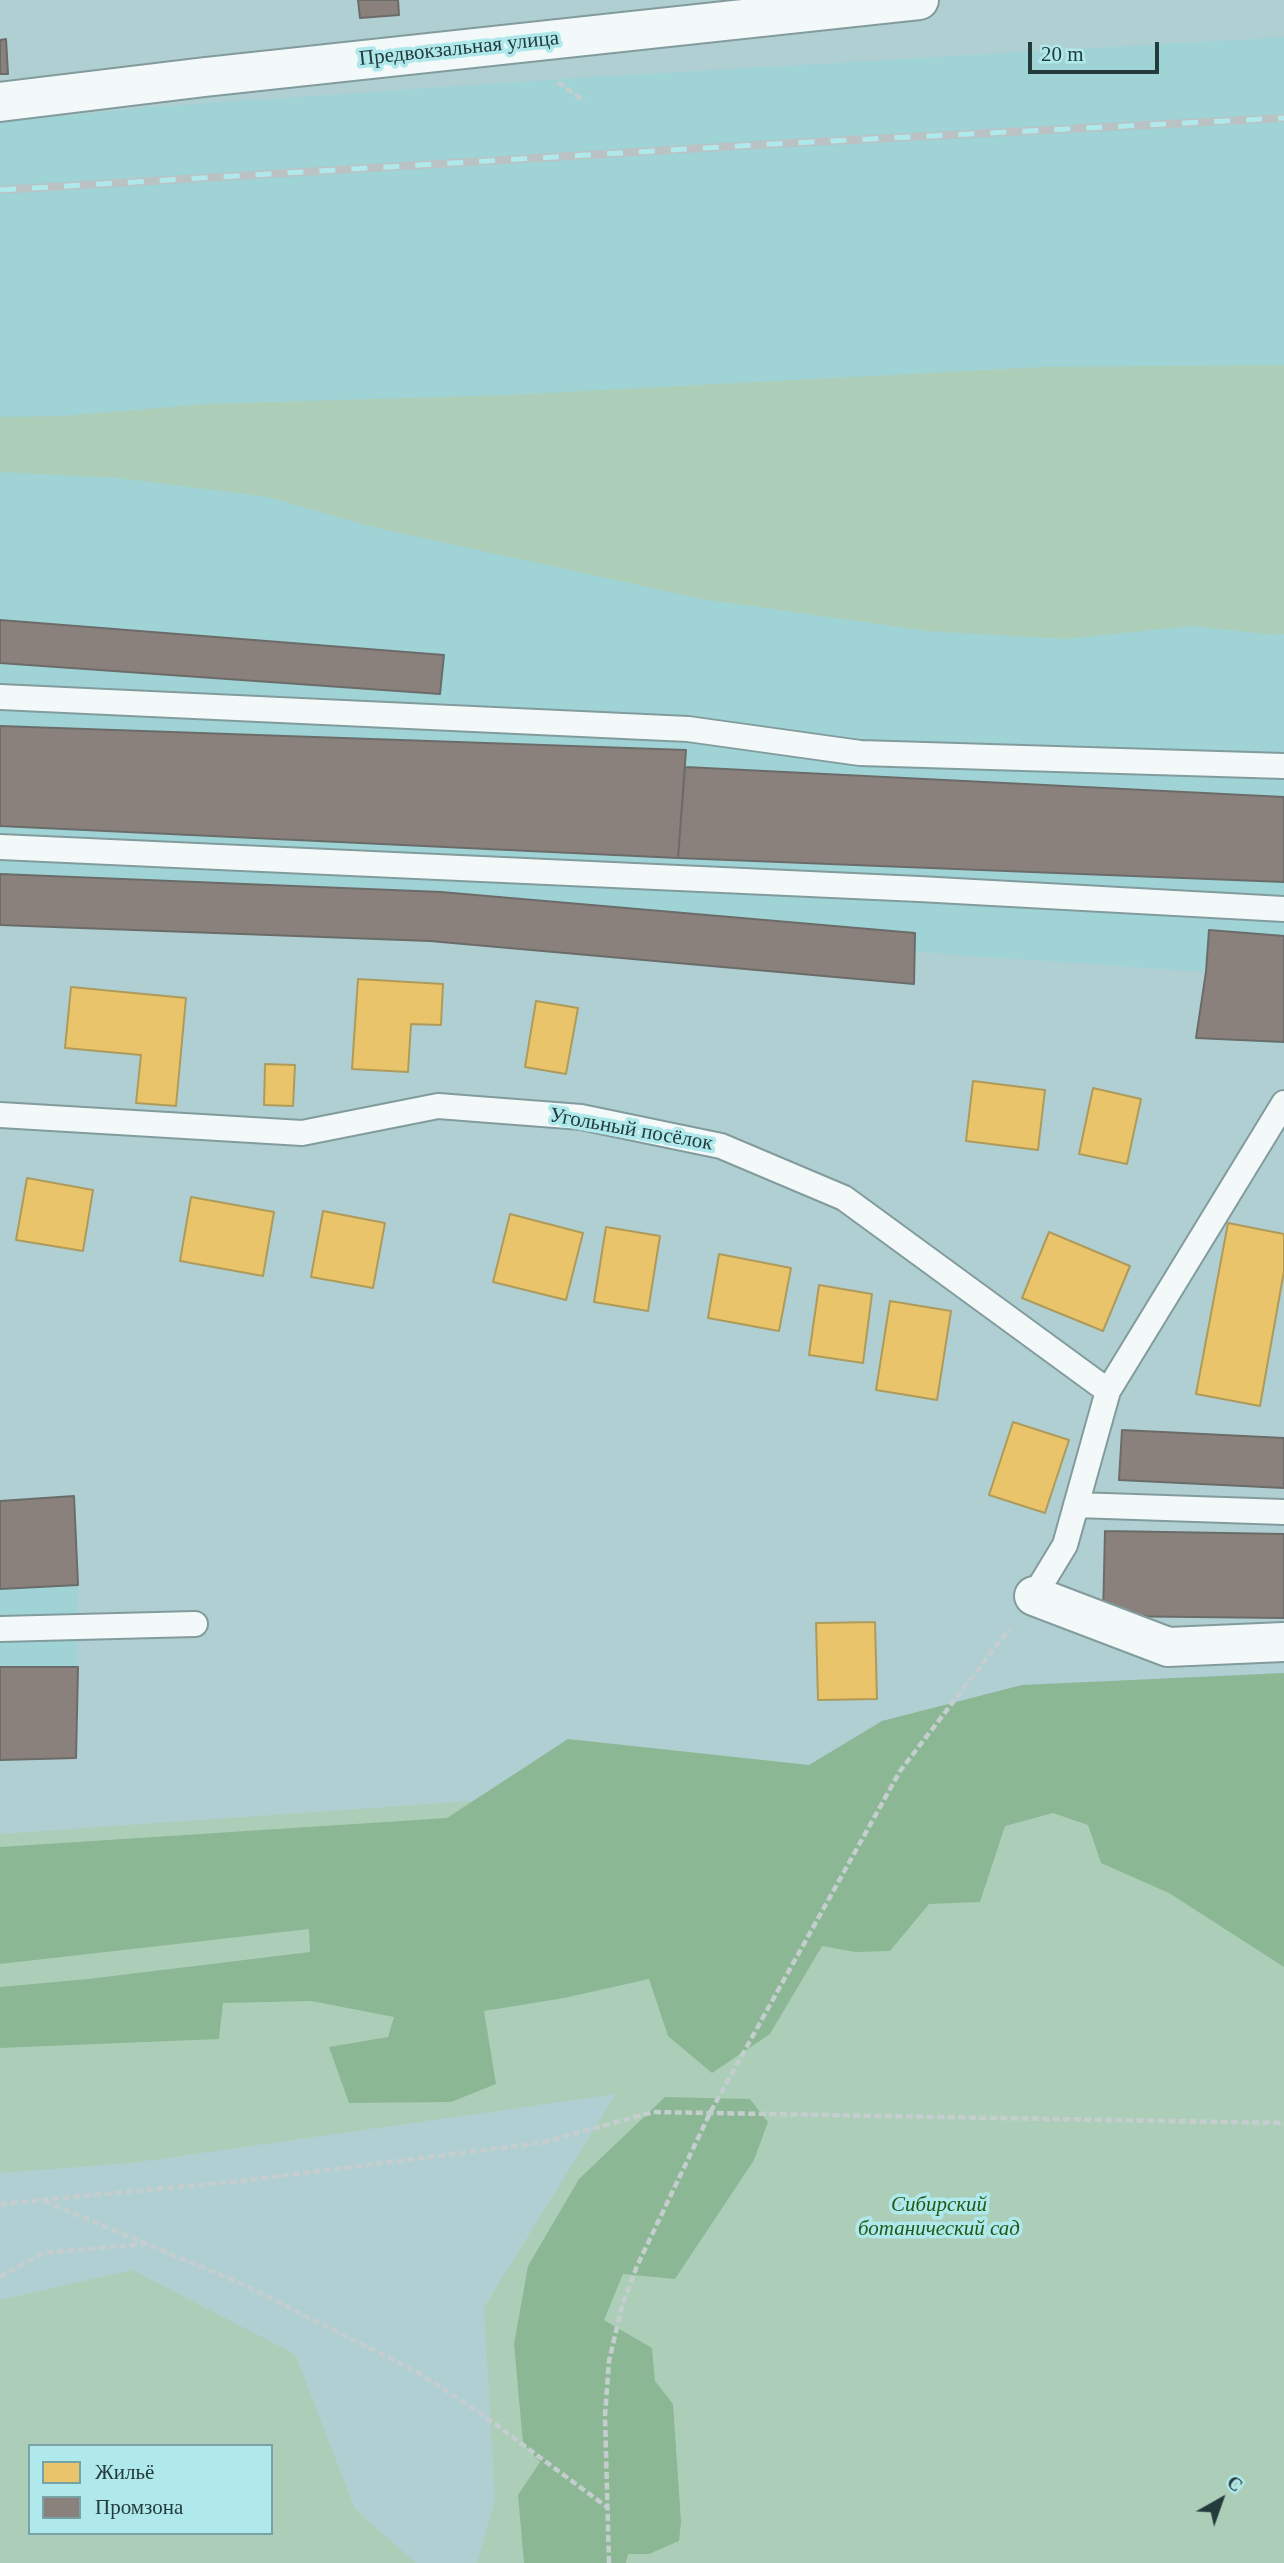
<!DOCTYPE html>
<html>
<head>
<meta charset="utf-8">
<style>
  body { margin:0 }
  #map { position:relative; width:1284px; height:2563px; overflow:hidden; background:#b0cfd2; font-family:"Times New Roman",serif }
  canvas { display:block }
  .legend { position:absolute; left:28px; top:2444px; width:245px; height:91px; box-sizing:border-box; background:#b0e9ec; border:2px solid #78a3a6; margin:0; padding:9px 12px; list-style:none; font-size:21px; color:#243b3c }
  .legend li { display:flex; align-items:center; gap:14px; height:35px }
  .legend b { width:35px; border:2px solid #78a3a6 }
  .north { position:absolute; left:1186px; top:2465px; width:70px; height:70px; -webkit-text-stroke:5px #b0e9ec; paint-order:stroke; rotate:40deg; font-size:19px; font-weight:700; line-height:28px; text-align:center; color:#243b3c }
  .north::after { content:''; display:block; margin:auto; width:24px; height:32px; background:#243b3c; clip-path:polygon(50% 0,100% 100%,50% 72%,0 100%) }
  .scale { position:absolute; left:1028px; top:42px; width:131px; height:32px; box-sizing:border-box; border:4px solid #243b3c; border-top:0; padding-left:9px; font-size:21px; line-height:24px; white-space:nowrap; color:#243b3c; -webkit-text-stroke:5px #b0e9ec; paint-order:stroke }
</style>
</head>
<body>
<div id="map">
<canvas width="1284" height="2563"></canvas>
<ul class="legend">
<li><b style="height:19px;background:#e9c46a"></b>Жильё</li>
<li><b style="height:19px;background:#8a817c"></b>Промзона</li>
</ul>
<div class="north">С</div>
<div class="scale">20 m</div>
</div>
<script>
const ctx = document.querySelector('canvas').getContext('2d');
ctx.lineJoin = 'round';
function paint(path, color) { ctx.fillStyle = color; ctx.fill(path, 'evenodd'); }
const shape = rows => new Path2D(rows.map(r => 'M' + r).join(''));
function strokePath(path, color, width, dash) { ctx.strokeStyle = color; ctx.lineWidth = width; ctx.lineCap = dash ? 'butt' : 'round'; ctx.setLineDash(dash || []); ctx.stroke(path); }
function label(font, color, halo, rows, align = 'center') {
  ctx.font = font + ' "Times New Roman",serif'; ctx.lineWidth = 7; ctx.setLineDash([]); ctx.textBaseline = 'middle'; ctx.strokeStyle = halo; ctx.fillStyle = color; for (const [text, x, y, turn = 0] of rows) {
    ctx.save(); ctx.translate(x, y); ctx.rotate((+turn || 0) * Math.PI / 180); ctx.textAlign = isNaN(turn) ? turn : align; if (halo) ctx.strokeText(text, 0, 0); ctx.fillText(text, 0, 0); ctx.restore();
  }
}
const built = shape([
  [1284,37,1284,1044,1196,1038,1206,972,915,952,430,941,0,925,0,122,153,107,575,78],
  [74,1496,78,1585,76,1758,0,1760,0,1501]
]);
const green = shape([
  [1284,365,1284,634,1275,635,1192,626,1064,639,927,631,702,599,373,527,268,497,118,478,0,472,0,417,63,416,205,404,508,395,1043,367],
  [1284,1693,1284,2563,477,2563,495,2501,484,2307,616,2094,131,2163,0,2173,0,1834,900,1771],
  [132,2270,295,2354,355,2509,416,2563,0,2563,0,2300],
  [30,2446,271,2446,271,2533,30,2533]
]);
const forest = shape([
  [1284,1673,1284,1967,1169,1893,1101,1863,1088,1825,1053,1813,1005,1826,980,1902,929,1904,890,1951,855,1952,822,1946,770,2034,712,2073,668,2036,649,1979,564,1998,484,2011,496,2084,451,2102,349,2103,329,2047,388,2037,394,2017,311,2001,223,2003,219,2039,0,2048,0,1987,88,1979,310,1952,309,1929,0,1964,0,1847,447,1818,568,1739,809,1765,882,1721,1022,1685],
  [665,2097,750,2099,768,2122,754,2160,675,2279,623,2274,604,2320,652,2348,655,2381,673,2404,681,2522,679,2541,649,2554,628,2554,626,2563,524,2563,518,2495,540,2462,523,2443,514,2344,528,2266,579,2179]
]);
const homes = shape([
  [358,979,443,984,441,1025,411,1024,408,1072,352,1069,358,979],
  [71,987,186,998,176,1106,136,1103,141,1055,65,1048,71,987],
  [536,1001,578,1008,566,1074,525,1067,536,1001],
  [265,1064,295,1065,293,1106,264,1105,265,1064],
  [973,1081,1045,1090,1038,1150,966,1141,973,1081],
  [1093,1088,1141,1099,1127,1164,1079,1154,1093,1088],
  [27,1178,93,1190,83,1251,16,1240,27,1178],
  [191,1197,274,1212,263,1276,180,1261,191,1197],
  [323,1211,385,1223,373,1288,311,1277,323,1211],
  [510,1214,583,1233,566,1300,493,1282,510,1214],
  [1228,1223,1284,1234,1284,1271,1260,1406,1196,1394,1228,1223],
  [606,1227,660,1236,648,1311,594,1302,606,1227],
  [1049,1232,1130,1266,1103,1331,1022,1298,1049,1232],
  [719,1254,791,1268,779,1331,708,1318,719,1254],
  [819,1285,872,1294,863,1363,809,1355,819,1285],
  [890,1301,951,1311,937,1400,876,1390,890,1301],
  [1013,1422,1069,1440,1045,1513,989,1495,1013,1422],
  [875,1622,877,1699,818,1700,816,1623,875,1622]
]);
const industry = shape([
  [358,0,398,0,399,15,360,18,358,0],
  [6,39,8,74,0,74,0,40,6,39],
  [0,620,444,655,440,694,0,663,0,620],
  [0,726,686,750,678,858,0,826,0,726],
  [685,767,1284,797,1284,882,678,858,685,767],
  [0,874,441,892,915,933,914,984,430,941,0,925,0,874],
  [1209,930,1284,936,1284,1042,1196,1038,1206,972,1209,930],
  [1122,1430,1284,1438,1284,1488,1119,1480,1122,1430],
  [74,1496,78,1585,0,1589,0,1501,74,1496],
  [1105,1531,1284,1534,1284,1618,1103,1616,1105,1531],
  [0,1667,78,1667,76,1758,0,1760,0,1667]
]);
const path = shape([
  [558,82,584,101],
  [44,2201,242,2284,417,2372,480,2413,607,2507],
  [0,2204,241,2181,540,2143,653,2112,1284,2123],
  [0,2277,43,2253,146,2244],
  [609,2563,605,2416,609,2361,622,2306,637,2266,711,2111,900,1771,1010,1628]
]);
const service = shape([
  [0,697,688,729,860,753,1284,766],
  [0,847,919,889,1284,909],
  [0,1115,302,1133,438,1106,581,1117,721,1146,844,1198,1108,1391],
  [1076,1505,1284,1512],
  [1034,1596,1065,1545,1108,1391,1284,1103],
  [0,1629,195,1624]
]);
const minor = shape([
  [0,102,205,77,919,0],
  [1034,1596,1168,1647,1284,1642]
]);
const rail = shape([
  [0,190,772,144,1284,118]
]);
const streetNames = [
  ["Предвокзальная улица",459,49,-6],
  ["Угольный посёлок",631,1130,10]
];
const parkNames = [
  ["Сибирский",939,2205],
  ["ботанический сад",939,2229]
];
paint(built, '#a0d3d6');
paint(green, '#acceb8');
paint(forest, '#8bb794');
paint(homes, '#e9c46a');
strokePath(homes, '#ae9b5c', 2);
paint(industry, '#8a817c');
strokePath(industry, '#6b6c69', 2);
strokePath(service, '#829b9d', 28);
strokePath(minor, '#829b9d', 42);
strokePath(path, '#c5cecf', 4.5, [7, 3.5]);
strokePath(service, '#f3f8f8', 24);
strokePath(minor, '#f3f8f8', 38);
strokePath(rail, '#bac2c3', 8);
strokePath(rail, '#b0e9ec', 5, [16]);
label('21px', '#243b3c', '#b0e9ec', streetNames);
label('italic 21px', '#235917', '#b0e9ec', parkNames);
</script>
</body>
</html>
